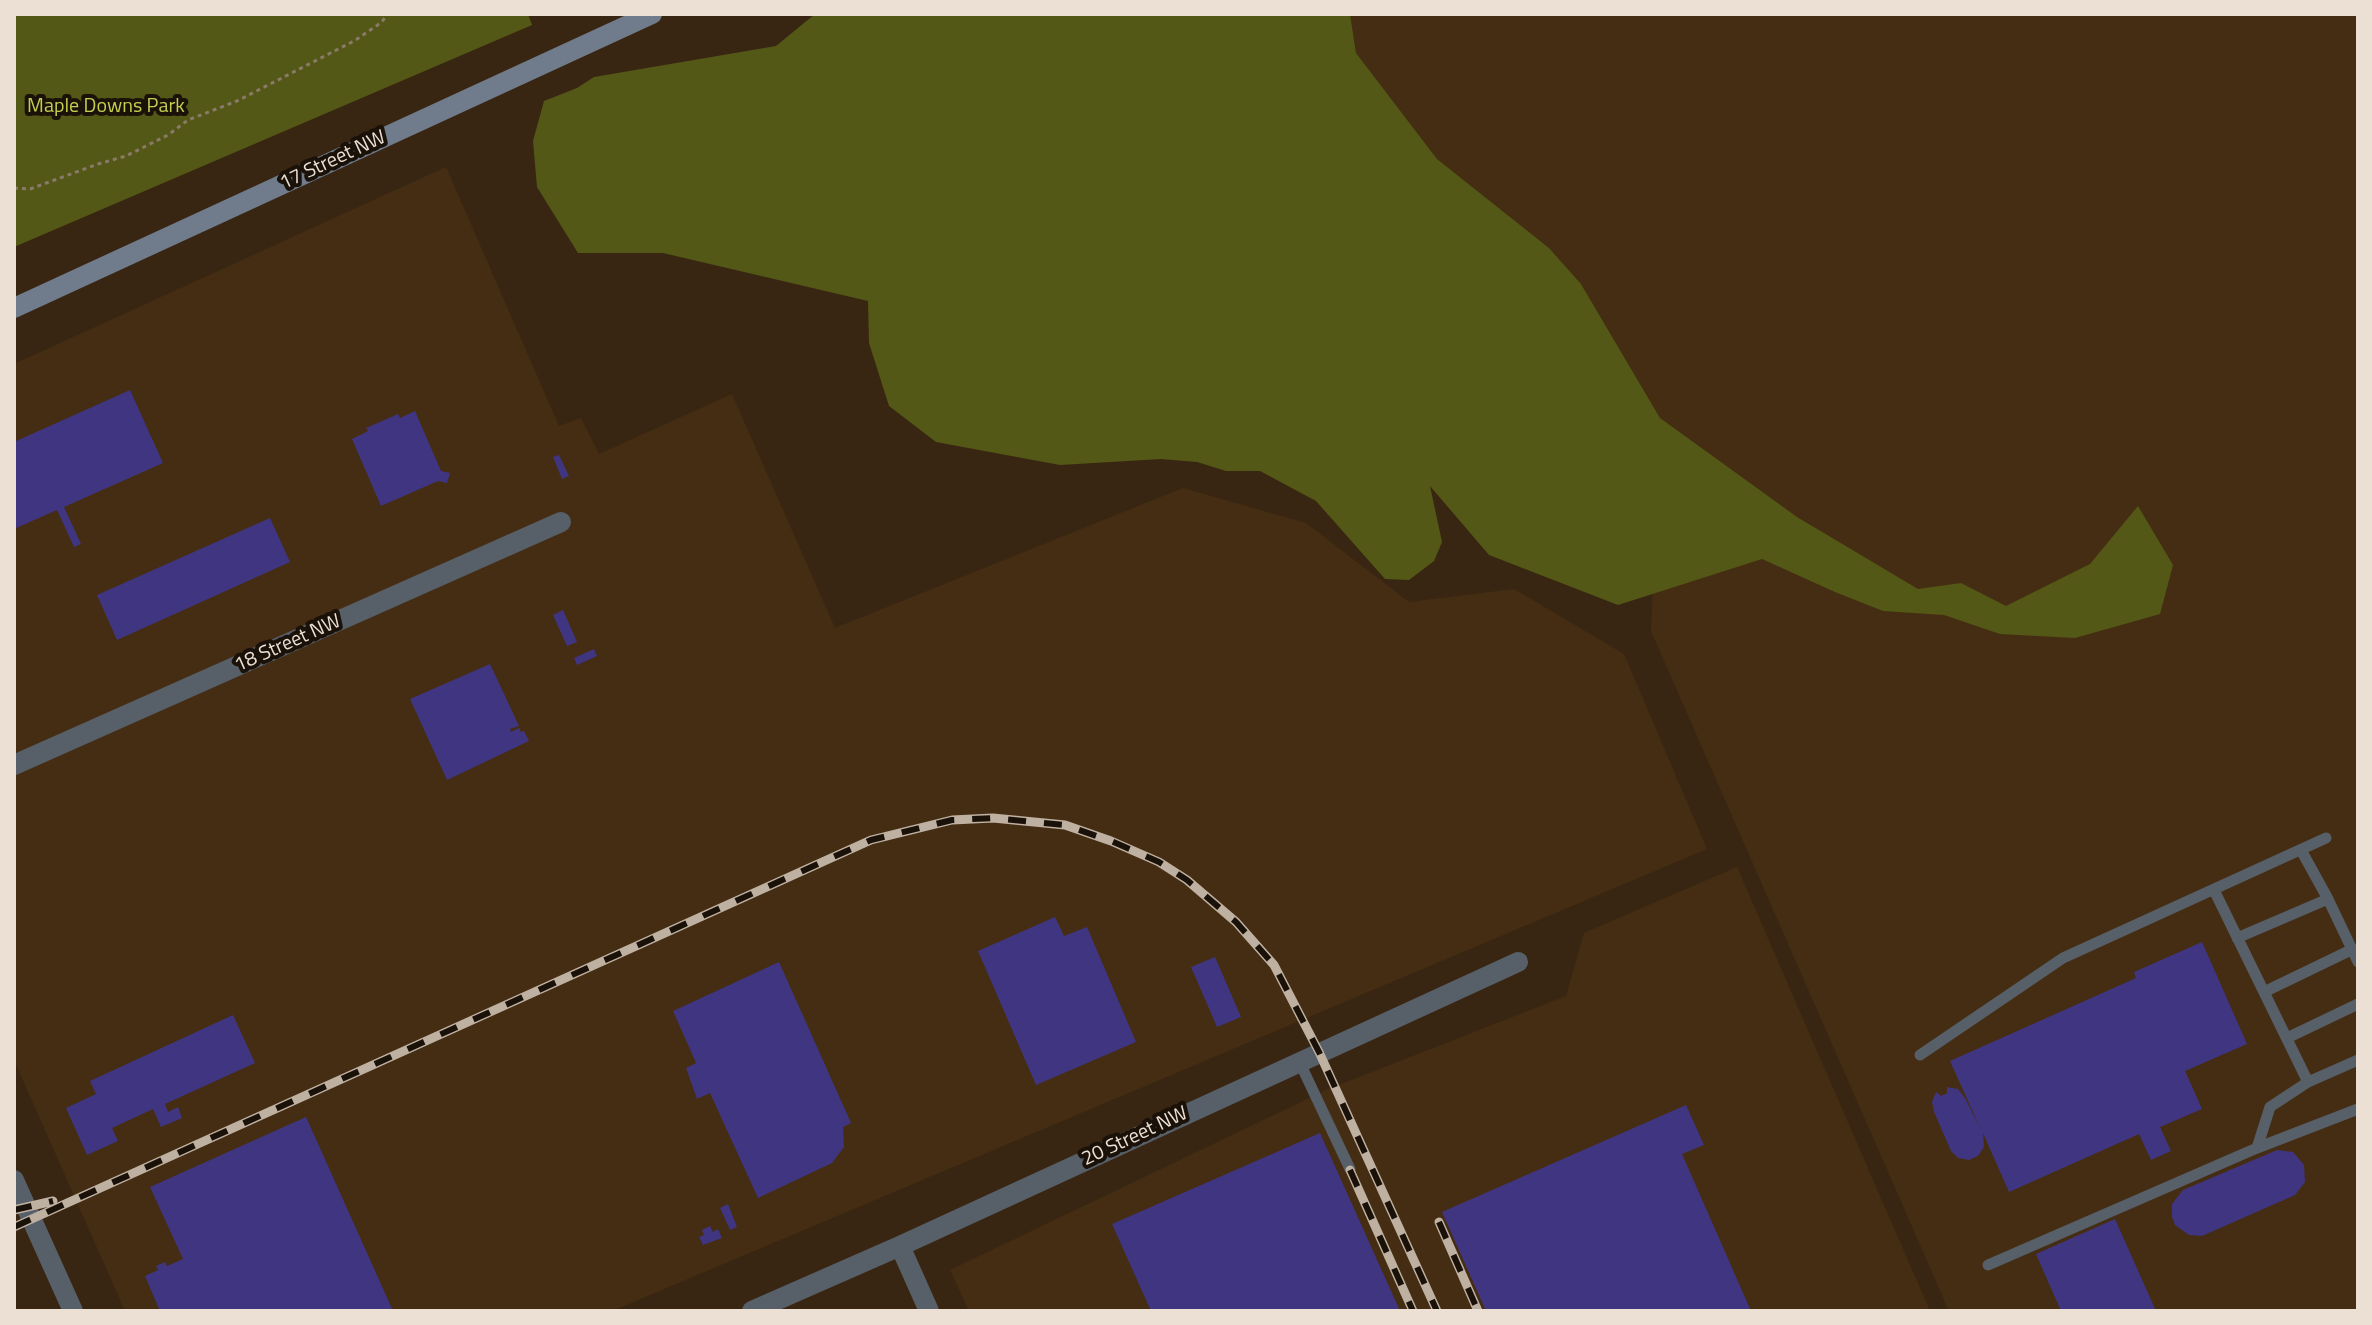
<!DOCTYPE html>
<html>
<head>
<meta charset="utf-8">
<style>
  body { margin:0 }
  #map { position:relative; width:2372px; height:1325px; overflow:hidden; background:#392612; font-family:"Titillium Web",sans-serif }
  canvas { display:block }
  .frame { position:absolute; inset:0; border:16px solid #ecdfd3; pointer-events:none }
</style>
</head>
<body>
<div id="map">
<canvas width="2372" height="1325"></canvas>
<div class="frame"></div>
</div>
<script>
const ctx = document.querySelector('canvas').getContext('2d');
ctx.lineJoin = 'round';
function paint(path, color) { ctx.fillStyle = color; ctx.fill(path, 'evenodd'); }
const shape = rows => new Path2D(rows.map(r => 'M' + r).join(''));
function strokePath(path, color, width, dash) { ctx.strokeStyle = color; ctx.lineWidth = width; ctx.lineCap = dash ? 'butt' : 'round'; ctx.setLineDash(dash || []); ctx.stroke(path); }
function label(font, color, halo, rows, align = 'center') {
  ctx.font = font + ' "Titillium Web",sans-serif'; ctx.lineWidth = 8; ctx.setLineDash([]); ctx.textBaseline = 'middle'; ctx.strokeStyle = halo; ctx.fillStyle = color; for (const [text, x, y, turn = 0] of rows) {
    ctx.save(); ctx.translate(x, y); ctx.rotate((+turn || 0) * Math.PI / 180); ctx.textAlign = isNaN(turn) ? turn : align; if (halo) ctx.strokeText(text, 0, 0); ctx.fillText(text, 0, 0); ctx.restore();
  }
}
const built = shape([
  [1350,14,2358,14,2358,1311,1949,1311,1651,631,1660,418,1581,284,1549,248,1437,159,1356,53],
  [446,167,559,426,581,418,599,454,732,394,835,628,1183,488,1306,523,1409,602,1514,589,1624,654,1707,849,612,1311,125,1311,14,1060,14,364],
  [1737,867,1930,1311,969,1311,950,1270,1326,1090,1566,996,1584,933]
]);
const green = shape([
  [14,14,528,14,532,25,14,247],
  [815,14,1350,14,1356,53,1437,159,1549,248,1581,284,1660,418,1797,517,1918,589,1961,583,2006,606,2090,564,2138,506,2173,565,2160,614,2075,638,2000,634,1944,615,1883,611,1835,592,1762,559,1618,605,1489,555,1430,486,1442,542,1434,561,1409,580,1385,579,1316,501,1260,471,1226,471,1197,462,1161,459,1060,465,936,442,889,406,869,343,868,301,663,253,578,253,537,187,533,141,544,101,577,88,594,77,776,46]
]);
const building = shape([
  [130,390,163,463,64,507,81,544,74,547,57,510,14,529,14,442],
  [415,411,441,471,450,473,447,483,438,481,381,506,352,439,368,431,366,428,398,414,400,418],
  [559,455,569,476,562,479,553,457],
  [270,518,290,562,117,640,97,595],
  [563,610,577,642,567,646,553,615],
  [594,649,597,656,577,665,574,658],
  [490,664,519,726,510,729,511,732,519,728,521,732,524,731,529,741,447,780,410,699],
  [1055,917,1064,936,1087,927,1136,1042,1036,1085,978,951],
  [2202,942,2247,1044,2185,1071,2202,1109,2160,1127,2171,1151,2151,1160,2139,1134,2009,1192,1983,1133,1984,1147,1978,1156,1969,1160,1958,1158,1951,1151,1934,1112,1932,1102,1936,1092,1941,1096,1947,1093,1947,1087,1958,1089,1965,1098,1981,1130,1950,1061,2136,978,2134,972],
  [1215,957,1241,1017,1217,1027,1191,967],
  [779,962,851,1123,843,1127,844,1147,832,1163,758,1198,710,1093,697,1099,686,1068,696,1063,673,1011],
  [233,1015,255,1063,165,1104,168,1112,178,1107,182,1118,161,1127,153,1109,112,1128,118,1141,87,1155,66,1108,96,1094,90,1081],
  [1686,1105,1704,1145,1682,1154,1751,1311,1486,1311,1442,1212],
  [306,1117,393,1311,160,1311,145,1276,158,1270,156,1266,165,1262,167,1266,183,1259,150,1187],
  [1320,1133,1400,1311,1151,1311,1112,1224],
  [2277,1150,2293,1152,2304,1165,2305,1182,2295,1195,2202,1236,2189,1235,2175,1225,2172,1217,2172,1204,2183,1190],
  [728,1204,737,1227,730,1230,720,1208],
  [2115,1219,2156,1311,2061,1311,2036,1254],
  [710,1226,713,1232,718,1229,722,1238,703,1245,699,1237,704,1235,702,1230]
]);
const path = shape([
  [14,188,30,189,98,164,126,156,168,135,188,120,237,101,354,41,382,22,387,14]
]);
const service = shape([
  [2214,890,2308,1082,2270,1107,2257,1148,2358,1109],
  [2328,899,2358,962],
  [2237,938,2328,899,2301,850],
  [2264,992,2353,949],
  [2287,1038,2358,1004],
  [1920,1055,2063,958,2326,838],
  [1299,1061,1350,1169],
  [2308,1082,2358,1060],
  [1988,1265,2257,1148]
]);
const minor = shape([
  [14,765,561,522],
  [14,1180,73,1311],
  [900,1246,929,1311],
  [752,1311,900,1246,1518,962]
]);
const secondary = shape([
  [14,308,652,14]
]);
const rail = shape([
  [1350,1170,1413,1311],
  [14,1210,53,1201],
  [1439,1222,1478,1311],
  [14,1227,871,840,952,820,993,818,1065,825,1111,841,1159,862,1187,880,1236,922,1274,965,1319,1052,1437,1311]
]);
const parkNames = [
  ["Maple Downs Park",106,107]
];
const streetNames = [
  ["17 Street NW",333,161,-25],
  ["18 Street NW",288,644,-24],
  ["20 Street NW",1135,1137,-25]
];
paint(built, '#452d13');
paint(green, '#535816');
paint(building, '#403580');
strokePath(path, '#8a7a6a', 3, [4, 4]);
strokePath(service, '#575f69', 11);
strokePath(minor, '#575f69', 20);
strokePath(secondary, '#707b8c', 20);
strokePath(rail, '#bfb1a2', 9);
strokePath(rail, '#1a1109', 6, [18]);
label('20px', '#c4ce4e', '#1a1109', parkNames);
label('20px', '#ecdfd3', '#1a1109', streetNames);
</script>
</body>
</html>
